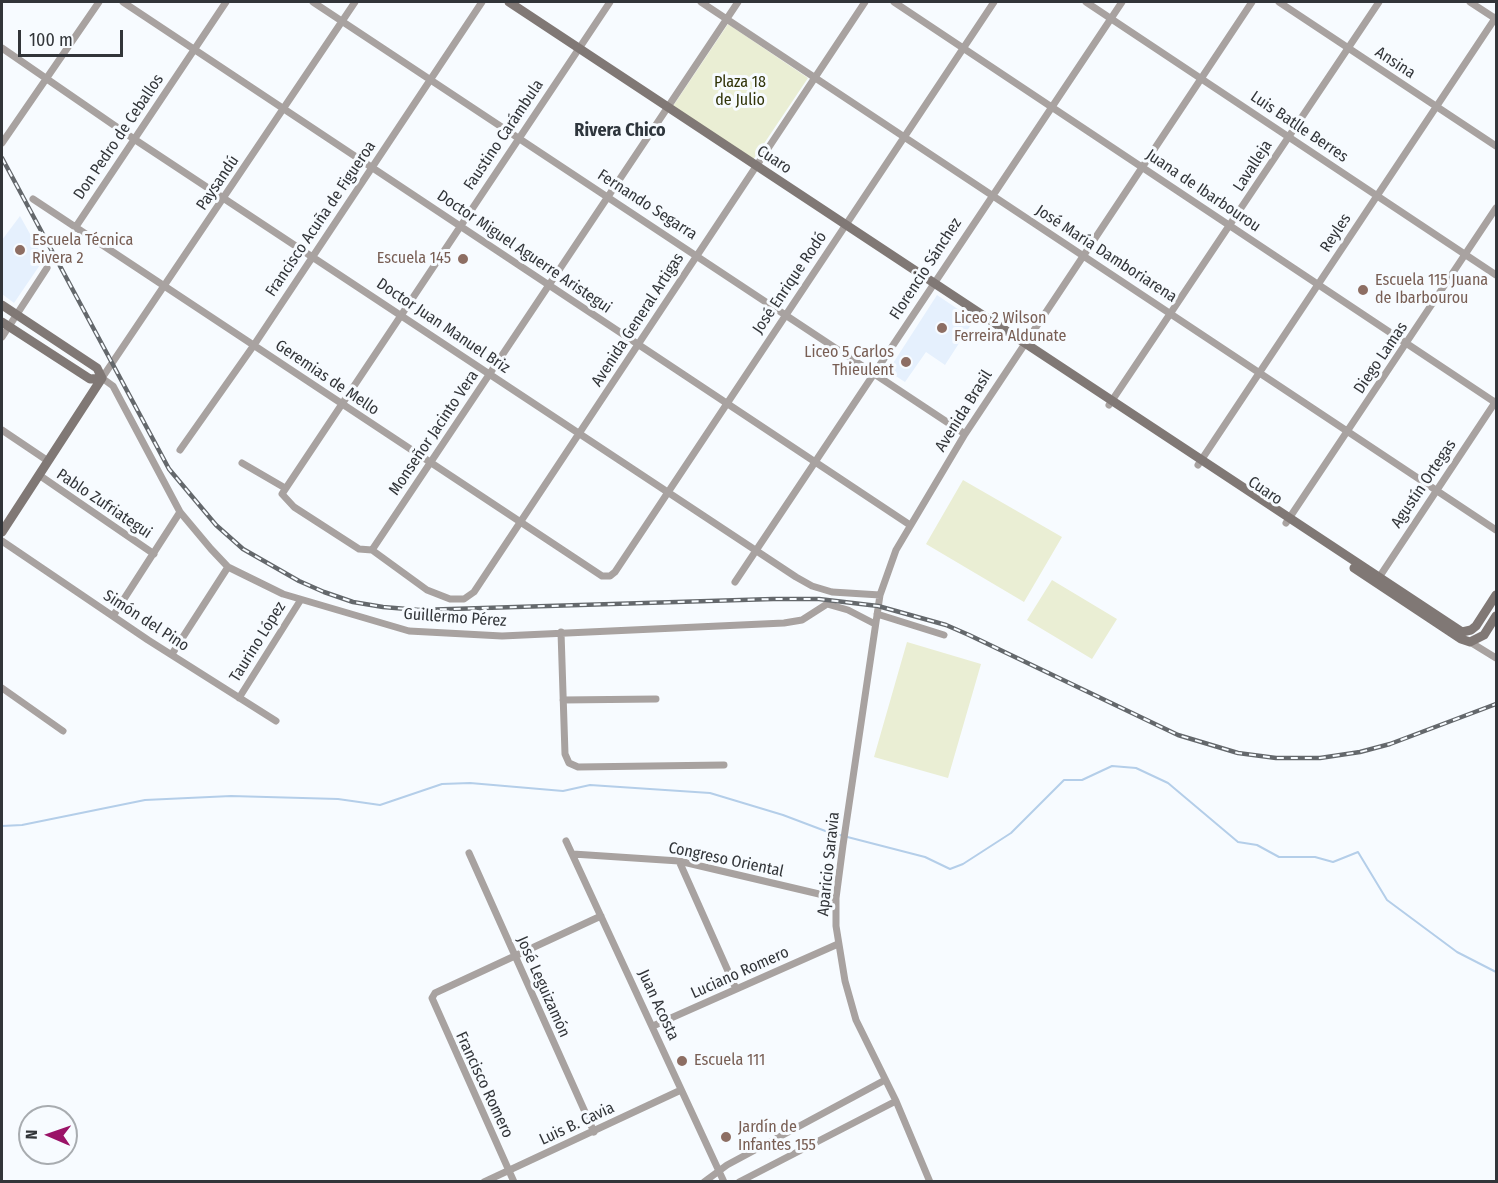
<!DOCTYPE html>
<html>
<head>
<meta charset="utf-8">
<style>
  body { margin:0 }
  #map { position:relative; width:1498px; height:1183px; overflow:hidden; background:#f7fbff; font-family:"Fira Sans Condensed",sans-serif }
  canvas { display:block }
  .frame { position:absolute; inset:0; border:3px solid #323539; pointer-events:none }
  .north { position:absolute; left:18px; top:1105px; width:60px; height:60px; box-sizing:border-box; background:#f7fbff; border:2px solid #a8acb0; border-radius:50%; rotate:272deg; font-size:16px; font-weight:700; line-height:24px; text-align:center; color:#323539 }
  .north::after { content:''; display:block; margin:auto; width:21px; height:27px; background:#9a1367; clip-path:polygon(50% 0,100% 100%,50% 72%,0 100%) }
  .scale { position:absolute; left:18px; top:30px; width:105px; height:27px; box-sizing:border-box; border:3px solid #323539; border-top:0; padding-left:8px; font-size:18px; line-height:21px; white-space:nowrap; color:#323539; -webkit-text-stroke:4px #f7fbff; paint-order:stroke }
</style>
</head>
<body>
<div id="map">
<canvas width="1498" height="1183"></canvas>
<div class="frame"></div>
<div class="north">N</div>
<div class="scale">100 m</div>
</div>
<script>
const ctx = document.querySelector('canvas').getContext('2d');
ctx.lineJoin = 'round';
function paint(path, color) { ctx.fillStyle = color; ctx.fill(path, 'evenodd'); }
const shape = rows => new Path2D(rows.map(r => 'M' + r).join(''));
function strokePath(path, color, width, dash) { ctx.strokeStyle = color; ctx.lineWidth = width; ctx.lineCap = dash ? 'butt' : 'round'; ctx.setLineDash(dash || []); ctx.stroke(path); }
function label(font, color, halo, rows, align = 'center') {
  ctx.font = font + ' "Fira Sans Condensed",sans-serif'; ctx.lineWidth = 6; ctx.setLineDash([]); ctx.textBaseline = 'middle'; ctx.strokeStyle = halo; ctx.fillStyle = color; for (const [text, x, y, turn = 0] of rows) {
    ctx.save(); ctx.translate(x, y); ctx.rotate((+turn || 0) * Math.PI / 180); ctx.textAlign = isNaN(turn) ? turn : align; if (halo) ctx.strokeText(text, 0, 0); ctx.fillText(text, 0, 0); ctx.restore();
  }
}
const built = shape([
  [20,216,44,259,14,303,2,294,2,240],
  [937,295,974,320,945,365,926,352,905,382,888,371]
]);
const green = shape([
  [728,24,808,78,753,160,673,106],
  [963,480,1062,537,1024,602,926,544],
  [1052,580,1117,619,1092,659,1027,620],
  [907,642,981,664,948,778,874,757]
]);
const stream = shape([
  [2,826,22,825,145,800,231,796,338,799,380,805,442,784,470,783,563,791,590,785,710,793,783,815,828,832,925,857,950,869,963,864,1011,833,1064,780,1082,780,1112,766,1136,768,1168,783,1238,842,1257,845,1279,857,1315,857,1333,862,1358,852,1387,900,1457,952,1496,972]
]);
const street = shape([
  [123,2,910,525],
  [313,2,965,434],
  [355,2,102,378,113,386,180,512,211,549,228,567,283,594,409,631,502,636,784,623,802,620,827,604,848,610,875,624],
  [610,2,282,494,294,507,359,549,372,550,427,590,450,599,464,599,474,592,865,2],
  [701,2,1496,530],
  [894,2,1496,403],
  [1086,2,1496,275],
  [1279,2,1496,146],
  [1470,2,1496,19],
  [2,48,134,139,796,577,812,586,832,592,880,595],
  [2,143,99,2],
  [33,199,602,576,610,576,615,572,994,2],
  [75,228,226,2],
  [2,337,47,268],
  [1109,405,1379,2],
  [2,430,48,461],
  [180,450,254,345,482,2],
  [242,463,285,488],
  [1198,465,1496,17],
  [39,475,154,554],
  [1286,523,1496,208],
  [2,541,148,640,276,721],
  [372,550,738,2],
  [1378,579,1496,401],
  [735,582,1122,2],
  [877,614,944,635],
  [113,616,180,512],
  [561,632,565,754,569,763,578,767,724,765],
  [1470,642,1496,658],
  [172,654,228,567],
  [2,688,63,731],
  [239,698,300,601],
  [563,700,656,699],
  [566,841,724,1182],
  [469,853,594,1132],
  [573,854,679,861,836,898],
  [679,861,736,989],
  [653,1026,838,944],
  [484,1182,681,1090],
  [514,1182,432,998,435,993,601,916],
  [704,1182,727,1165,885,1080],
  [739,1182,896,1101],
  [930,1182,896,1101,856,1020,845,981,836,926,836,898,843,845,880,595,896,550,965,434,1252,2]
]);
const secondary = shape([
  [509,2,1462,632,1471,630,1476,626,1496,595],
  [2,305,97,368,102,378],
  [2,322,90,379,102,378],
  [2,532,102,378],
  [1354,568,1461,639,1470,642,1484,635,1496,616]
]);
const rail = shape([
  [2,158,169,469,216,525,243,549,299,581,324,592,353,602,383,607,419,610,773,599,819,599,878,606,946,625,969,635,1178,735,1238,753,1276,758,1320,758,1360,752,1390,744,1496,704]
]);
const markers = [
  [20,250,6,"#8d6e63"],
  [463,259,6,"#8d6e63"],
  [1363,290,6,"#8d6e63"],
  [942,328,6,"#8d6e63"],
  [906,362,6,"#8d6e63"],
  [682,1061,6,"#8d6e63"],
  [726,1137,6,"#8d6e63"]
];
const streetNames = [
  ["Ansina",1395,63,33],
  ["Luis Batlle Berres",1299,127,34],
  ["Faustino Carámbula",504,135,-56],
  ["Don Pedro de Ceballos",119,137,-56],
  ["Cuaro",774,160,33],
  ["Lavalleja",1253,166,-57],
  ["Paysandú",218,183,-56],
  ["Juana de Ibarbourou",1203,191,34],
  ["Fernando Segarra",647,205,33],
  ["Francisco Acuña de Figueroa",321,219,-56],
  ["Reyles",1336,233,-57],
  ["Doctor Miguel Aguerre Aristegui",524,252,34],
  ["José María Damboriarena",1106,254,33],
  ["Florencio Sánchez",926,269,-57],
  ["José Enrique Rodó",790,283,-56],
  ["Avenida General Artigas",638,320,-57],
  ["Doctor Juan Manuel Briz",443,326,34],
  ["Diego Lamas",1381,358,-56],
  ["Geremias de Mello",327,378,34],
  ["Avenida Brasil",964,411,-58],
  ["Monseñor Jacinto Vera",434,433,-56],
  ["Agustín Ortegas",1424,484,-56],
  ["Cuaro",1265,491,34],
  ["Pablo Zufriategui",104,504,34],
  ["Guillermo Pérez",455,618,4],
  ["Simón del Pino",146,621,33],
  ["Taurino López",258,642,-58],
  ["Congreso Oriental",726,860,12],
  ["Aparicio Saravia",829,864,-84],
  ["Luciano Romero",740,973,-24],
  ["José Leguizamón",543,987,66],
  ["Juan Acosta",658,1005,65],
  ["Francisco Romero",484,1085,65],
  ["Luis B. Cavia",577,1124,-25]
];
const parkNames = [
  ["Plaza 18",740,83],
  ["de Julio",740,101]
];
const educationNames = [
  ["Escuela Técnica",32,241],
  ["Rivera 2",32,259],
  ["Escuela 145",451,259,"right"],
  ["Escuela 115 Juana",1375,281],
  ["de Ibarbourou",1375,299],
  ["Liceo 2 Wilson",954,319],
  ["Ferreira Aldunate",954,337],
  ["Liceo 5 Carlos",894,353,"right"],
  ["Thieulent",894,371,"right"],
  ["Escuela 111",694,1061],
  ["Jardín de",738,1128],
  ["Infantes 155",738,1146]
];
const neighbourhoodNames = [
  ["Rivera Chico",620,131]
];
paint(built, '#e5f0fd');
paint(green, '#eaeed4');
strokePath(stream, '#b4cee9', 2);
strokePath(street, '#a8a2a0', 7);
strokePath(secondary, '#807875', 9);
strokePath(rail, '#64686c', 4.5);
strokePath(rail, '#f7fbff', 2, [7]);
for (const [x, y, r, color] of markers) { const dot = new Path2D(); dot.arc(x, y, r, 0, 2 * Math.PI); ctx.fillStyle = color; ctx.fill(dot); strokePath(dot, '#f7fbff', 2); }
label('16px', '#323539', '#f7fbff', streetNames);
label('16px', '#313409', '#f7fbff', parkNames);
label('16px', '#785e54', '#f7fbff', educationNames, 'left');
label('bold 18px', '#2f363d', '#f7fbff', neighbourhoodNames);
</script>
</body>
</html>
